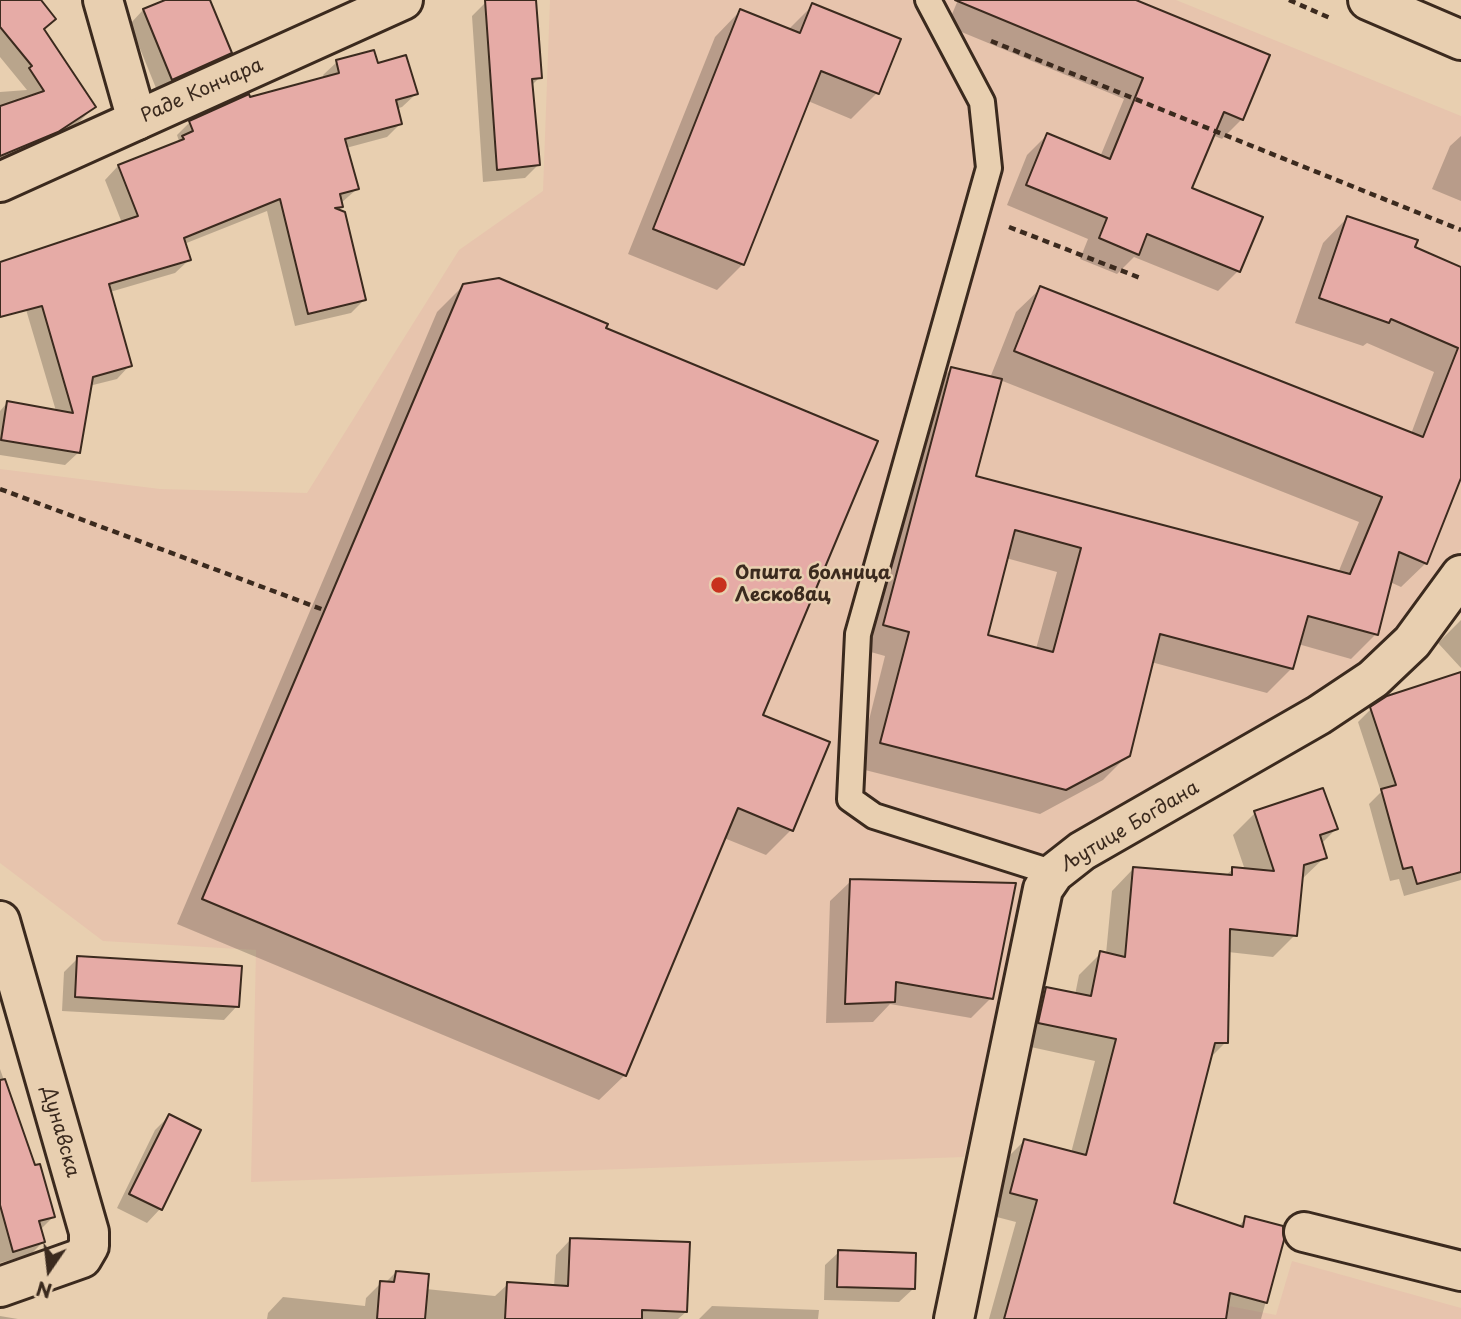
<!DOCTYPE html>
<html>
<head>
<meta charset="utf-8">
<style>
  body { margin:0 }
  #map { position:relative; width:1461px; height:1319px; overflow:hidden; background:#e8cfb0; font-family:"Playpen Sans",sans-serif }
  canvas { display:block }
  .north { position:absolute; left:14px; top:1235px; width:70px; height:70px; -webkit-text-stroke:5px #e8cfb0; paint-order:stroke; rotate:194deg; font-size:19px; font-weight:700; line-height:28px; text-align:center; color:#3b2a1e }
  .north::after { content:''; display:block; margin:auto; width:24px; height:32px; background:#3b2a1e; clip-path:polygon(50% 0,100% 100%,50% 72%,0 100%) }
</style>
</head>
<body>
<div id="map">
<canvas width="1461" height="1319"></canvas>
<div class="north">N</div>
</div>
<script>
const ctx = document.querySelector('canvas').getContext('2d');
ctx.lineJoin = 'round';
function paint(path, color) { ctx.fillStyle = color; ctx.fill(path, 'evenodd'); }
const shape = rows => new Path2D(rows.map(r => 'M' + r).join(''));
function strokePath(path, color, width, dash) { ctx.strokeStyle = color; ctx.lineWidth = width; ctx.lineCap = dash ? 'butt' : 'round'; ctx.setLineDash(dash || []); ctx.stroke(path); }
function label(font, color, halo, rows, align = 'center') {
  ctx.font = font + ' "Playpen Sans",sans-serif'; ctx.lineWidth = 5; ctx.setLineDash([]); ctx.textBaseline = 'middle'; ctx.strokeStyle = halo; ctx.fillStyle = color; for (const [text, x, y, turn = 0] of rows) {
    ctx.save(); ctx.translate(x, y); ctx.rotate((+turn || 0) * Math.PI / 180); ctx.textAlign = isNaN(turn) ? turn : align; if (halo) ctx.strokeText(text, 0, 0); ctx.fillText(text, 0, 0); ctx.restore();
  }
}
const built = shape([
  [550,0,1176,0,1461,116,1461,549,1414,620,1366,667,1025,892,964,1157,251,1182,256,950,103,941,0,863,0,469,160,489,307,493,459,250,543,191],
  [1292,1261,1461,1308,1461,1319,1195,1319,1214,1303,1276,1315]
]);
const shadow = shape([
  [0,0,39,0,54,19,43,30,94,107,80,121,43,145,0,163,0,92,27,90,0,57],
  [169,0,208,0,230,53,216,67,158,93,130,24,143,10],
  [535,0,540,77,531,86,539,164,525,178,483,182,472,16,486,2],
  [958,0,1131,0,1242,119,1222,139,1212,135,1190,189,1238,271,1218,291,1134,257,1117,274,1080,259,1088,239,1007,205,1027,155,1047,135,1100,157,1124,99,947,26],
  [813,5,877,93,851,119,808,101,743,264,717,290,628,254,715,37,740,11,788,30],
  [337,62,377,65,416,94,402,107,396,109,400,124,387,137,346,148,357,189,341,203,342,207,337,211,364,300,351,313,295,326,267,211,184,244,189,260,175,273,110,292,130,365,117,379,89,386,79,452,65,465,0,455,0,411,7,403,56,411,14,269,122,223,105,180,118,166,176,144,179,141,177,135,190,122,249,99,324,78,323,75],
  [1461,136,1461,201,1432,189,1450,146],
  [1347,218,1461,269,1461,473,1426,563,1401,587,1390,582,1376,634,1351,659,1298,644,1292,668,1267,693,1151,662,1128,755,1103,780,1040,814,857,768,885,656,860,649,927,393,951,369,990,378,1016,312,1041,288,1411,434,1434,372,1367,343,1363,346,1295,323,1323,243],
  [1000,380,1359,522,1338,573,974,477],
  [1006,558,1057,572,1036,649,985,636],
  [463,286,604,329,791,830,766,855,724,838,625,1075,599,1100,177,924,437,312],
  [1461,620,1461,668,1438,643],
  [1461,674,1461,880,1404,896,1399,879,1390,881,1369,804,1381,792,1358,722,1371,709],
  [1255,813,1336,829,1321,844,1325,857,1301,880,1295,935,1273,957,1228,952,1226,1042,1209,1059,1172,1204,1238,1227,1246,1218,1283,1240,1261,1319,989,1319,1016,1222,989,1215,1002,1163,1024,1141,1071,1153,1095,1061,1017,1044,1024,1011,1046,989,1075,995,1079,975,1101,953,1106,954,1112,891,1133,869,1225,876,1233,869,1245,870,1233,835],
  [851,881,991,998,971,1018,890,1004,873,1022,826,1023,830,901],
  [78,958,237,1006,224,1020,62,1011,64,972],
  [0,1069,53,1217,40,1230,43,1242,31,1254,0,1263],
  [169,1116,160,1209,147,1223,117,1208,155,1130],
  [571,1239,686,1312,678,1319,267,1319,268,1313,283,1297,365,1306,366,1298,381,1283,385,1283,396,1272,426,1289,495,1296,508,1284,554,1287,556,1255],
  [839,1252,913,1289,899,1302,824,1300,825,1265],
  [712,1306,819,1310,818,1319,699,1319],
  [0,1316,18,1319,0,1319]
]);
const building = shape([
  [0,0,41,0,56,19,44,29,96,107,58,132,0,156,0,106,44,91,29,68,32,66,0,27,0,0],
  [165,0,210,0,232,53,172,80,143,9,165,0],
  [485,0,536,0,542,78,532,79,540,165,497,170,485,0],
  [955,0,1136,0,1270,55,1243,120,1224,112,1192,188,1263,217,1240,272,1147,234,1139,255,1099,238,1107,218,1026,185,1047,133,1110,159,1143,78,955,0],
  [812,3,901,39,879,94,821,71,744,265,653,229,740,9,800,33,812,3],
  [374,50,378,63,406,55,418,94,396,100,402,124,345,139,359,189,340,194,343,207,335,208,345,212,366,300,308,314,280,199,184,238,191,260,109,284,132,366,93,377,80,453,1,440,7,401,73,413,42,306,0,317,0,262,138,216,118,165,184,139,182,136,193,131,189,121,249,94,250,97,339,73,336,60,374,50],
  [1347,216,1418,240,1415,247,1461,267,1461,478,1427,564,1399,552,1378,635,1308,616,1293,669,1160,634,1130,756,1066,790,880,743,909,632,883,625,951,367,1002,379,976,476,1350,574,1382,497,1014,351,1040,286,1423,437,1458,348,1391,319,1389,323,1319,298,1347,216],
  [1015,530,1081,548,1053,652,988,635,1015,530],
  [499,278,608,324,606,328,878,441,763,715,830,742,793,831,738,808,626,1076,202,899,463,284,499,278],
  [1461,672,1461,872,1417,884,1412,867,1403,869,1381,789,1396,785,1370,707,1387,696,1461,672],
  [1323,788,1338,829,1320,835,1327,858,1304,865,1297,936,1230,929,1228,1043,1215,1043,1174,1203,1243,1227,1245,1216,1283,1226,1284,1240,1267,1303,1230,1293,1226,1319,1004,1319,1037,1200,1010,1193,1024,1139,1086,1155,1116,1039,1038,1023,1046,987,1091,996,1100,951,1125,957,1133,867,1232,875,1232,867,1274,871,1254,811,1323,788],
  [850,879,1016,883,993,999,896,982,895,1002,845,1004,850,879],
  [77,956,242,966,239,1007,75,997,77,956],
  [5,1079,35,1165,40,1164,55,1217,39,1221,45,1242,13,1252,0,1205,0,1080,5,1079],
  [169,1114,201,1130,162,1210,129,1194,169,1114],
  [570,1238,690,1242,687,1312,642,1310,642,1319,505,1319,507,1282,568,1286,570,1238],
  [838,1250,916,1253,915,1289,837,1287,838,1250],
  [396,1271,429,1274,425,1319,377,1319,380,1281,394,1282,396,1271]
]);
const path = shape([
  [1289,0,1330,18],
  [991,41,1461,230],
  [1009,227,1143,279],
  [0,489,324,610]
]);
const service = shape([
  [928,0,982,102,989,168,858,634,850,799,874,816,1054,873]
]);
const minor = shape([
  [103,0,137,120],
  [0,921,89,1232,89,1246,82,1258,0,1287],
  [1304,1232,1461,1271],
  [954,1319,1043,889,1054,873,1082,851,1319,715,1373,679,1412,642,1461,575]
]);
const primary = shape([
  [1368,0,1461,40],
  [0,182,403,0]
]);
const markers = [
  [719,585,9,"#c8321e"]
];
const streetNames = [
  ["Раде Кончара",202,91,-24],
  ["Љутице Богдана",1130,827,-31],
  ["Дунавска",60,1132,74]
];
const poiNames = [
  ["Општа болница",735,574],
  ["Лесковац",735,596]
];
paint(built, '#e7c4ad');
paint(shadow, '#0003');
paint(building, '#e6aba6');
strokePath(building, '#3b2a1e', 2);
strokePath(service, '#3b2a1e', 30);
strokePath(minor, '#3b2a1e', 44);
strokePath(primary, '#3b2a1e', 44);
strokePath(path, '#3b2a1e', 4.5, [7, 5]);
strokePath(service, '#e8cfb0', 24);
strokePath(minor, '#e8cfb0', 38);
strokePath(primary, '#e8cfb0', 38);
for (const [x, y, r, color] of markers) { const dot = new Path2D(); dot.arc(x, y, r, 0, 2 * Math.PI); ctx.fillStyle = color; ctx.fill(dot); strokePath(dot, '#e8cfb0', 2.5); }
label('19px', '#3b2a1e', '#e8cfb0', streetNames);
label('bold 19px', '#3b2a1e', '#e8cfb0', poiNames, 'left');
</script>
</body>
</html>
